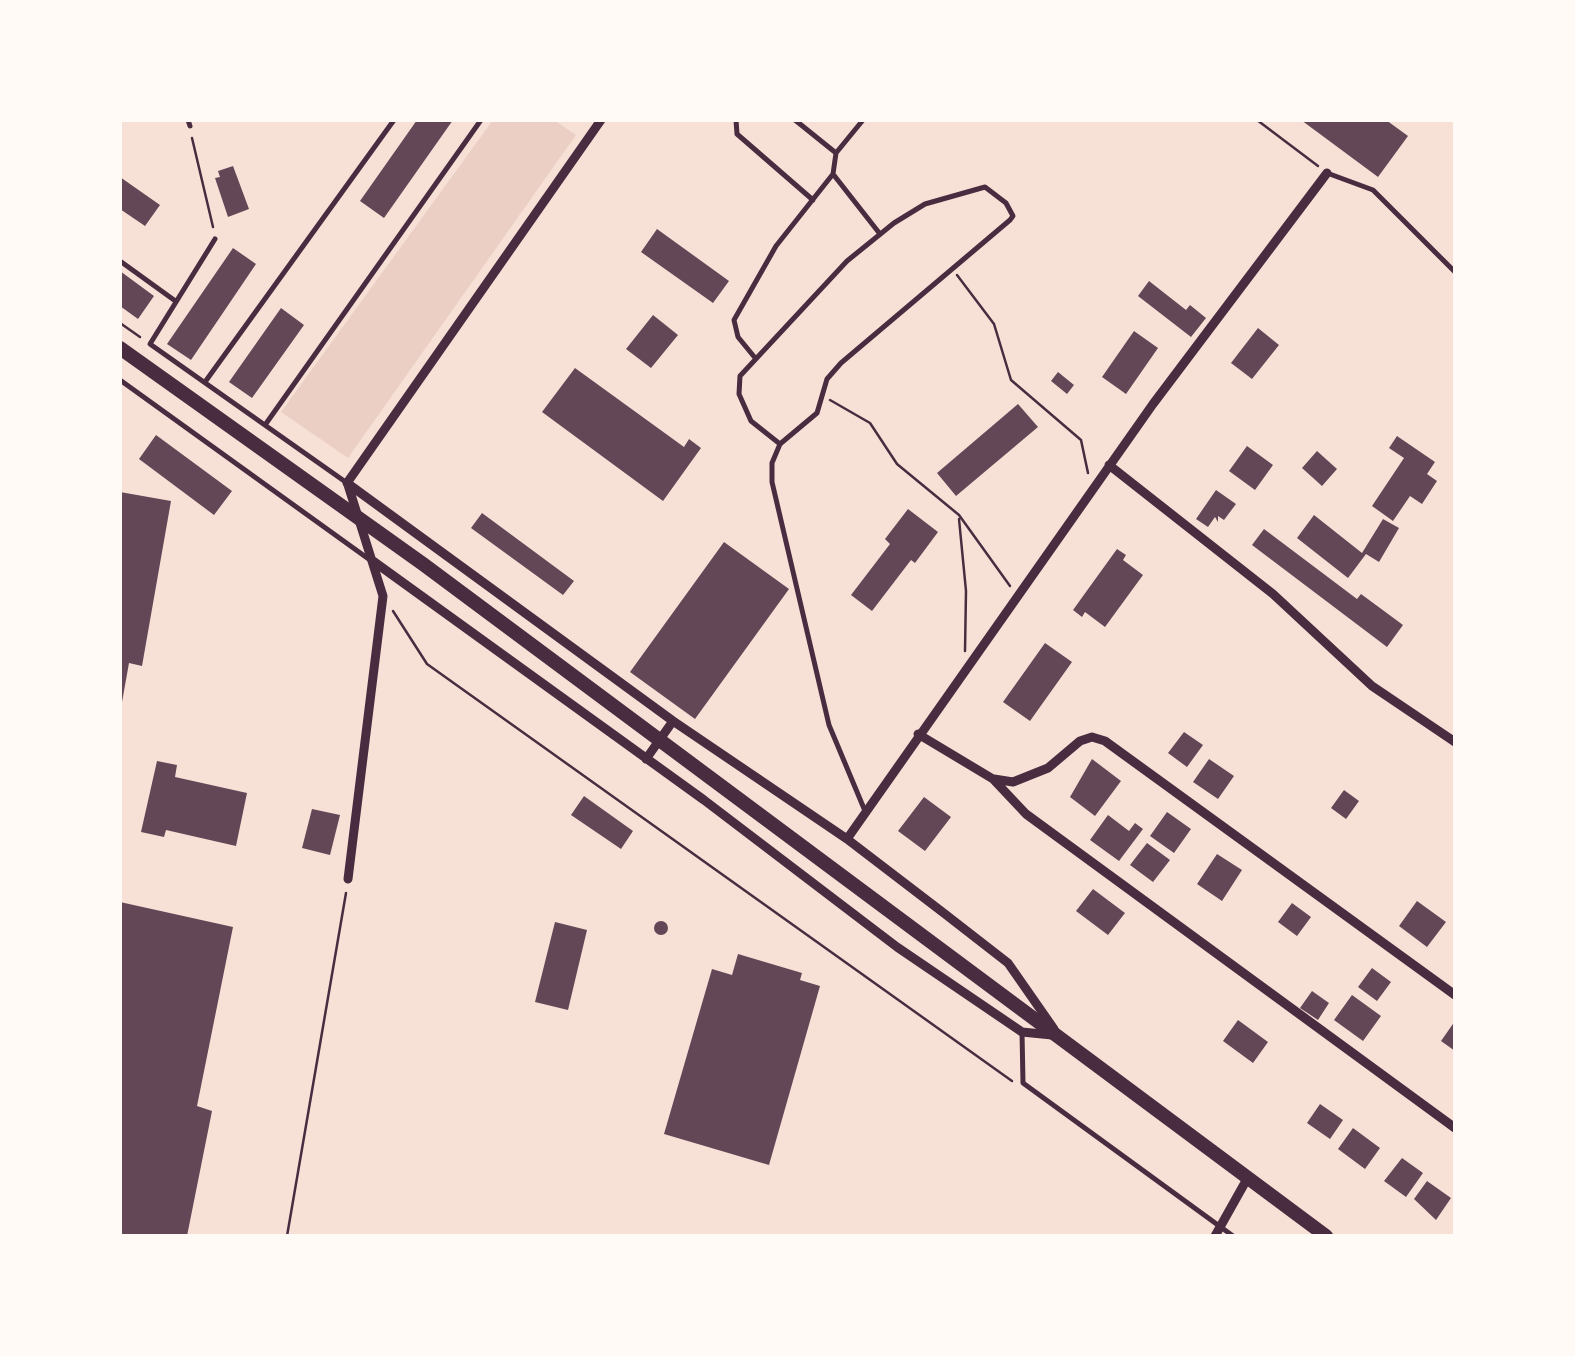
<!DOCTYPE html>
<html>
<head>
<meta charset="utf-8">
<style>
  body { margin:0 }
  #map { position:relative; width:1575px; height:1356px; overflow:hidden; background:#f7e1d7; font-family:"Fira Sans Condensed",sans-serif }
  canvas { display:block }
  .frame { position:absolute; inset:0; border:122px solid #fffaf5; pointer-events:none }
</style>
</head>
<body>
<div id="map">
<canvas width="1575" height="1356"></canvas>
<div class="frame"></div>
</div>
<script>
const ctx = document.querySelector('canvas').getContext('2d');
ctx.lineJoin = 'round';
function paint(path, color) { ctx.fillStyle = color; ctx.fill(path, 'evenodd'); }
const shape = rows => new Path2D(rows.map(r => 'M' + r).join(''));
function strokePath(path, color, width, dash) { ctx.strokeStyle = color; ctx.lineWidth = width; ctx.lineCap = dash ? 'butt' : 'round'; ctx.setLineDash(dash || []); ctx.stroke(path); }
const green = shape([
  [493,120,554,120,576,135,348,458,281,412]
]);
const building = shape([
  [417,120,453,120,384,218,360,201],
  [1301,120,1386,120,1408,136,1378,177],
  [233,166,249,209,228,217,215,178,220,177,218,171],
  [120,177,160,205,145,226,120,209],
  [657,229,729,281,713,303,641,252],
  [233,248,256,264,191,360,167,344],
  [120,271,154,296,138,319,120,306],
  [1149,281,1186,310,1190,305,1206,318,1191,337,1138,296],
  [281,308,304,325,252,398,229,382],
  [653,315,678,335,651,368,626,349],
  [1258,328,1279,345,1252,379,1231,363],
  [1134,331,1158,348,1126,394,1102,377],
  [575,368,684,447,689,439,701,448,663,501,542,412],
  [1058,372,1074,385,1067,394,1051,381],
  [1018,404,1038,427,956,496,937,473],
  [156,435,232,491,214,515,139,459],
  [1397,436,1435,462,1427,474,1437,481,1422,504,1410,496,1393,521,1372,506,1404,458,1389,448],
  [1247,446,1273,465,1255,490,1229,471],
  [1317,451,1337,469,1322,486,1302,468],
  [1216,490,1236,504,1224,520,1218,516,1218,522,1215,517,1208,527,1196,519],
  [120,492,171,501,142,666,129,663,122,702],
  [908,509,938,532,915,563,911,560,872,611,851,595,890,544,885,539],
  [482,513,574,581,563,595,471,528],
  [1314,515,1362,553,1383,519,1399,528,1379,562,1366,554,1348,578,1297,538],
  [1264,529,1357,599,1361,594,1403,625,1387,647,1252,545],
  [724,542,789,589,695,719,630,672],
  [1117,549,1126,555,1123,560,1143,575,1105,627,1085,612,1082,617,1073,610],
  [1045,643,1072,662,1030,721,1003,702],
  [1184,732,1203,745,1187,767,1168,753],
  [1092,759,1121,781,1095,816,1070,797],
  [1209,759,1234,776,1218,799,1193,782],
  [157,761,177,765,175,777,247,793,236,846,166,830,164,837,141,832],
  [1344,790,1359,801,1346,819,1331,808],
  [584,796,633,831,621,849,571,815],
  [924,797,951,817,925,851,898,831],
  [312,809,340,815,330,855,302,848],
  [1167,812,1191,829,1174,853,1150,836],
  [1108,815,1129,831,1135,823,1143,829,1119,861,1090,840],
  [1147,843,1170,860,1153,882,1130,865],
  [1217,854,1242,870,1222,901,1197,884],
  [1093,889,1125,913,1108,935,1076,911],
  [1417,901,1446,922,1427,947,1399,926],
  [120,902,233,927,197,1106,212,1111,187,1236,120,1236],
  [1292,903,1311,917,1297,936,1278,922],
  '654 928a7 7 0 1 1 14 0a7 7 0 1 1-14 0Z',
  [555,922,587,930,568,1010,535,1002],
  [738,954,802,973,800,980,820,986,769,1165,664,1134,712,969,732,975],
  [1372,968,1391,982,1377,1001,1358,987],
  [1312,991,1329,1003,1318,1020,1300,1008],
  [1352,995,1381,1016,1363,1041,1334,1020],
  [1238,1020,1268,1042,1253,1063,1223,1041],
  [1455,1021,1455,1051,1441,1041],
  [1320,1104,1343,1120,1330,1139,1307,1123],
  [1353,1128,1380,1148,1365,1169,1338,1149],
  [1402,1158,1423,1173,1406,1197,1384,1181],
  [1427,1181,1451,1198,1436,1220,1414,1199]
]);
const path = shape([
  [1257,120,1318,166],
  [192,138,213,227],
  [957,275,994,324,1011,380,1081,440,1088,473],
  [120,323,140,337],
  [830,400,870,423,897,464,959,515,1010,586],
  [959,519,966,591,965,651],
  [393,611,427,664,1012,1081],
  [287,1236,346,893]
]);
const service = shape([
  [188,120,190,126],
  [736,120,737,134,813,200],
  [795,120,836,153,833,174,880,234],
  [836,153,863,120],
  [1327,173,1373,190,1455,272],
  [215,239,150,344,347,483],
  [120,261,174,300],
  [756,359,738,337,734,320,776,246,833,174],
  [120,380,370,560],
  [205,382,394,120],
  [265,425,481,120],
  [780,444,817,413,827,379,841,363,1010,220,1013,216,1006,203,985,187,925,204,894,223,847,261,740,376,739,394,751,421,780,444,772,463,772,482,829,725,865,811],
  [1022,1032,1023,1083,1233,1236]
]);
const minor = shape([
  [1109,465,1273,594,1372,686,1455,742],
  [347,483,673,721,847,839,945,914,1008,963,1054,1029],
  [347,483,601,120],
  [373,561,704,800,897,947,1022,1032,1052,1035],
  [918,734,993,779,1026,814,1455,1128],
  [646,759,673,721],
  [994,779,1013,782,1048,768,1080,741,1092,737,1105,741,1455,995],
  [847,839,1153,404,1327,173],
  [348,879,383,596,348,485],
  [1215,1236,1247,1179]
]);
const primary = shape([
  [120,348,423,564,1326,1236]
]);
paint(green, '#ebcfc5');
paint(building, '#644757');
strokePath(path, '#4a2c40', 2.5);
strokePath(service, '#4a2c40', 5);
strokePath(minor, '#4a2c40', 9);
strokePath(primary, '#4a2c40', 14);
</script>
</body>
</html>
